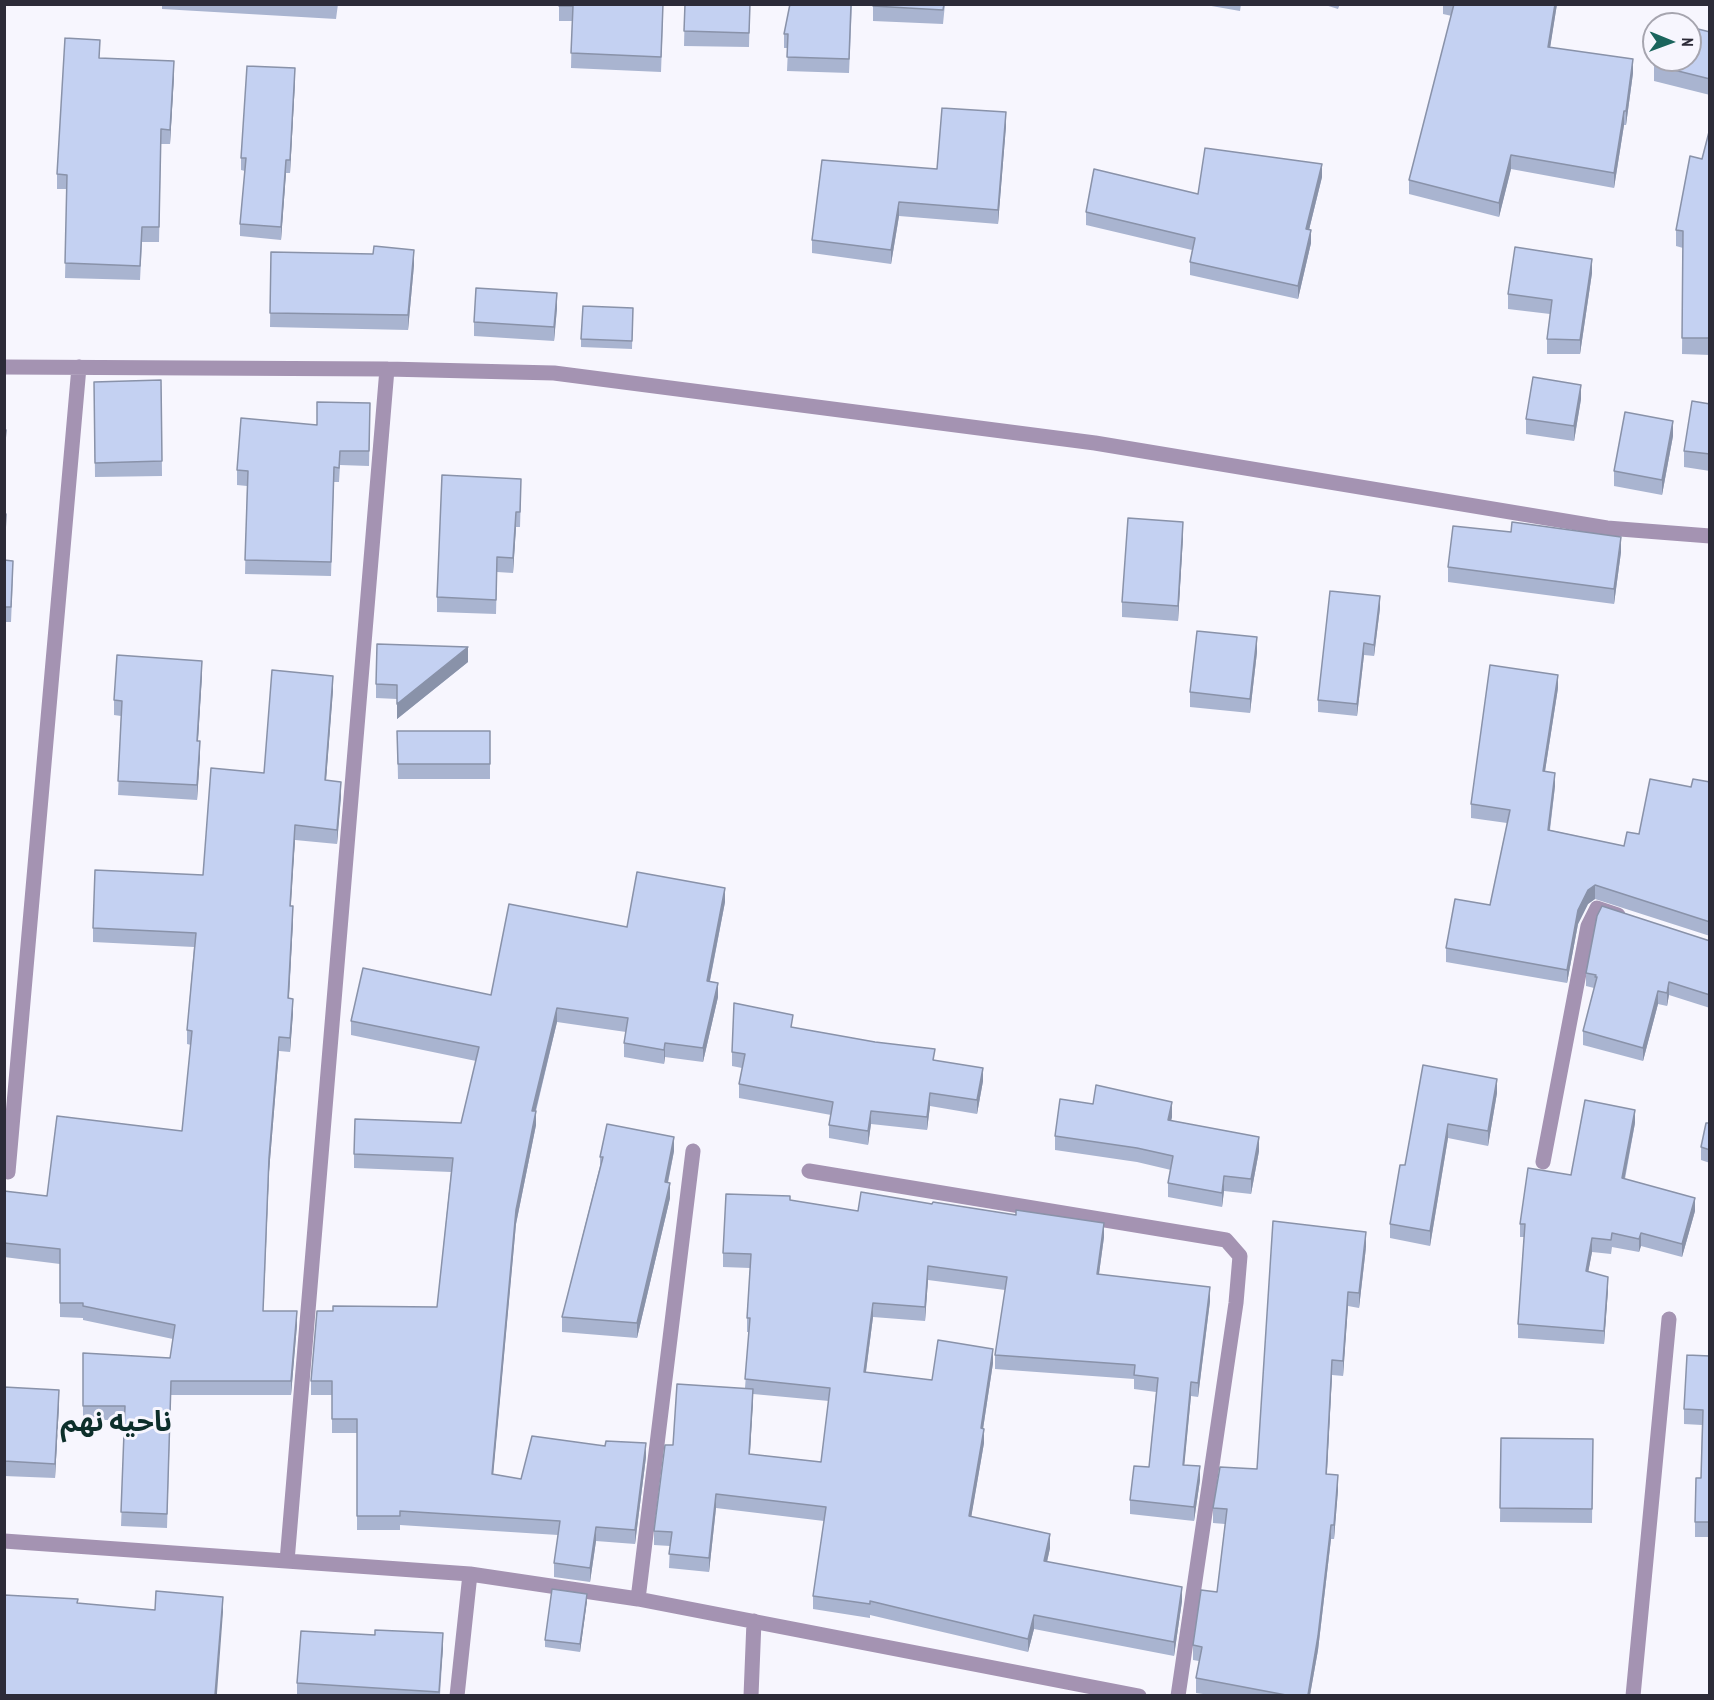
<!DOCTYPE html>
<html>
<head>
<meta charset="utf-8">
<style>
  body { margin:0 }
  #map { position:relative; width:1714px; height:1700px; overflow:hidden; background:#f7f6fe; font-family:"PT Sans Narrow",sans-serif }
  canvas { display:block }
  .frame { position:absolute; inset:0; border:6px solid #2c2b38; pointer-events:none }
  .north { position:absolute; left:1642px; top:12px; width:60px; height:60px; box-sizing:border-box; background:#f7f6fe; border:2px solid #a6a5af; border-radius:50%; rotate:91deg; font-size:16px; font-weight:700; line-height:24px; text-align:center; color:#2c2b38 }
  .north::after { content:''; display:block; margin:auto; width:21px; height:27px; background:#1b655d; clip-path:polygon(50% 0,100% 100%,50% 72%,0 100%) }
</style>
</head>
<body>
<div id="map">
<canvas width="1714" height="1700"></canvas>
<div class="frame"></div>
<div class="north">N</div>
</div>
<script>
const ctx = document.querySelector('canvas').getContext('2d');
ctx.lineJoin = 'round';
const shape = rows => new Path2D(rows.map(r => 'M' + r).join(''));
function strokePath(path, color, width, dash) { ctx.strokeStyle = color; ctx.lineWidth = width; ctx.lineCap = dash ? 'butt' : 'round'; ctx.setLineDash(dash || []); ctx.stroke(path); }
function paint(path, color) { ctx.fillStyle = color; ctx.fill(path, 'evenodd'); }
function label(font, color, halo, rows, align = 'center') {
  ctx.font = font + ' "PT Sans Narrow","Noto Sans Arabic",sans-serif'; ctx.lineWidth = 6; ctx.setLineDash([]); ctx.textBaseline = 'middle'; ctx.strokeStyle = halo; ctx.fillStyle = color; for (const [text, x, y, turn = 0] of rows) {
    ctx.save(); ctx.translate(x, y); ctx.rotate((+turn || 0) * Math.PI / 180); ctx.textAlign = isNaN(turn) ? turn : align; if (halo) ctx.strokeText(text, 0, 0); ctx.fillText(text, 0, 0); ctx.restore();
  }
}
const minor = shape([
  [4,367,387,369,554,373,1095,443,1607,528,1710,536],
  [1543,1162,1588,926,1597,908,1618,915],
  [809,1171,1214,1238,1226,1240,1240,1256,1236,1303,1178,1696],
  [8,1172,79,367],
  [4,1541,470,1574,638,1599,1139,1696],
  [287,1561,387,369],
  [638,1599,693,1151],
  [457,1696,470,1574],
  [751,1696,754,1621],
  [1633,1696,1669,1319]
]);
const wall = shape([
  [162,4,338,4,336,19,162,9],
  [559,4,663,18,661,72,571,68,572,21,559,21],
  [685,4,750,4,749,47,684,46],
  [852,4,849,73,787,71,788,48,784,48,784,34],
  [873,4,945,4,943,24,873,21],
  [1200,4,1241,4,1240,11],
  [1322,4,1340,4,1338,9],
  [1443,4,1557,4,1550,47,1633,73,1626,125,1624,125,1614,188,1511,169,1499,217,1409,194,1409,180,1452,16,1443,14],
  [1710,32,1710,95,1654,81,1654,65],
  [100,58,174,76,170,144,161,144,159,242,142,242,140,280,65,278,67,189,57,189,57,174],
  [295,81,290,173,286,173,281,240,240,236,240,224,245,171,241,170,241,158],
  [1006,126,998,224,899,216,891,264,812,253,812,240,937,169],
  [1710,128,1710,355,1682,354,1683,248,1676,246,1676,230,1702,159],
  [1322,177,1309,230,1311,243,1298,299,1190,275,1190,262,1192,250,1086,225,1086,212,1198,194],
  [271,252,414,265,408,330,270,327],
  [1592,273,1580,354,1547,354,1547,339,1550,314,1508,309,1508,294],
  [557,308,554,341,474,336,474,322],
  [633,308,632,349,581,347,581,339],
  [161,380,162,476,95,477,94,382],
  [1581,399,1574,441,1526,434,1526,419],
  [1710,404,1710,471,1684,467,1684,451],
  [370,418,369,466,340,465,339,482,334,482,331,576,245,574,247,486,237,485,237,470,317,425],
  [1673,436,1662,495,1614,486,1614,471],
  [521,493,520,527,516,527,513,573,497,572,496,614,437,612,437,597],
  [4,514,6,529,5,560,13,575,11,622,4,622],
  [1183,537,1178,621,1122,617,1122,602],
  [1621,552,1614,604,1448,582,1448,567],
  [1380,608,1374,656,1364,655,1357,716,1318,712,1318,700],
  [1257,652,1250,713,1190,707,1190,692],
  [468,662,397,719,397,699,376,698,376,684],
  [202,675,198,741,200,756,197,800,118,795,121,716,114,715,114,700],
  [1558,688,1545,771,1555,786,1550,830,1624,846,1639,834,1691,787,1710,782,1710,936,1595,899,1588,904,1578,924,1567,983,1446,962,1446,948,1490,905,1507,823,1471,818,1471,804],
  [333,690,326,780,341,796,337,844,295,840,290,906,293,921,289,999,293,1013,290,1052,279,1051,269,1172,263,1311,297,1325,291,1395,171,1395,167,1528,121,1526,125,1420,83,1420,83,1353,170,1358,173,1339,83,1320,83,1318,60,1317,60,1264,4,1257,4,1191,47,1196,182,1131,191,1045,187,1044,187,1030,194,947,93,942,93,928,203,875,264,773],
  [397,731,490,731,490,779,398,779],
  [725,902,710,981,718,997,703,1062,665,1057,664,1064,624,1057,624,1043,626,1032,557,1022,536,1111,536,1125,516,1224,493,1474,521,1479,646,1457,635,1544,596,1541,590,1582,554,1577,554,1563,558,1535,400,1525,400,1530,357,1530,357,1433,332,1433,332,1395,311,1395,311,1381,333,1311,437,1307,451,1172,354,1168,354,1154,461,1123,476,1061,351,1035,351,1021,491,995,627,927],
  [1708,941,1710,941,1710,1008,1669,995,1667,1006,1658,1004,1643,1061,1583,1045,1583,1031,1594,988,1586,986,1586,973],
  [793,1028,935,1060,983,1081,977,1114,930,1106,927,1130,871,1124,868,1145,829,1138,829,1125,831,1115,739,1098,739,1084,742,1068,732,1066,732,1052],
  [1423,1065,1497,1093,1488,1146,1448,1138,1430,1246,1390,1238,1390,1224,1405,1165],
  [1172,1117,1171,1120,1259,1151,1251,1194,1224,1191,1222,1207,1168,1197,1168,1183,1171,1170,1137,1162,1055,1150,1055,1136],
  [1635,1123,1625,1179,1695,1211,1682,1257,1641,1246,1639,1252,1612,1247,1611,1254,1592,1252,1588,1272,1608,1290,1604,1344,1518,1338,1518,1324,1524,1237,1520,1237,1520,1224,1571,1175],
  [1710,1123,1710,1163,1701,1160,1701,1147],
  [674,1151,668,1183,670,1198,637,1338,562,1332,562,1317,600,1166,600,1157],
  [790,1200,858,1211,1104,1237,1099,1274,1210,1301,1198,1397,1191,1396,1184,1465,1200,1480,1194,1521,1130,1514,1130,1500,1149,1467,1156,1392,1134,1389,1134,1379,995,1369,995,1355,1005,1290,928,1280,925,1321,873,1317,866,1372,932,1380,993,1363,983,1429,984,1443,971,1517,1050,1548,1047,1562,1182,1601,1174,1656,1034,1629,1028,1652,870,1615,870,1618,813,1609,813,1596,824,1521,716,1508,709,1572,669,1568,670,1546,654,1545,654,1531,673,1445,745,1388,749,1332,747,1332,747,1318,750,1268,723,1267,723,1253],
  [753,1394,829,1401,821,1462,750,1454],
  [1366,1247,1359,1308,1348,1306,1343,1376,1332,1375,1327,1474,1338,1490,1334,1539,1331,1539,1318,1650,1310,1695,1210,1695,1196,1693,1196,1678,1199,1661,1193,1660,1193,1645,1217,1592,1225,1524,1213,1523,1213,1508,1257,1469],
  [1710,1356,1710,1537,1695,1537,1695,1522,1701,1478,1702,1425,1684,1424,1684,1409],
  [4,1387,59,1404,55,1478,4,1476],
  [1501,1438,1593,1439,1592,1523,1500,1522],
  [587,1601,580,1652,545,1647,545,1640],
  [443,1648,440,1695,297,1695,297,1683]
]);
const shadedWall = shape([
  [1555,4,1557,4,1548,61,1548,47],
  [1633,59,1633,73,1626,125,1626,111],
  [174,61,174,76,170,144,170,130],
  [295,68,295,81,290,173,290,160],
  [1624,111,1624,125,1614,188,1614,173],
  [1006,112,1006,126,998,224,998,210],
  [1511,155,1511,169,1499,217,1499,203],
  [286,160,286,173,281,240,281,227],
  [1322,164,1322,177,1306,242,1306,229],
  [899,202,899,216,891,264,891,250],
  [1311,230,1311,243,1298,299,1298,286],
  [414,250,414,265,408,330,408,315],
  [1592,259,1592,273,1580,354,1580,340],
  [557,293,557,308,554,341,554,327],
  [1581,385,1581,399,1574,441,1574,426],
  [1673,421,1673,436,1662,495,1662,480],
  [6,430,6,445,4,465,4,451],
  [516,512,516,527,513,573,513,558],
  [1183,522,1183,537,1178,621,1178,606],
  [1621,537,1621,552,1614,604,1614,589],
  [1380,596,1380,608,1374,656,1374,645],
  [1257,637,1257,652,1250,713,1250,699],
  [1364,643,1364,655,1357,716,1357,704],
  [468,647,468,662,397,719,397,704],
  [202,661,202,675,197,756,197,741],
  [1558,675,1558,688,1543,784,1543,771],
  [333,676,333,690,325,794,325,780],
  [200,741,200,756,197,800,197,785],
  [1555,773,1555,786,1548,843,1548,830],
  [341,782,341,796,337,844,337,830],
  [295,825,295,840,290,920,290,906],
  [1595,885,1595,899,1588,904,1578,924,1567,983,1567,970,1578,910,1588,890],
  [725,888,725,902,707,995,707,981],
  [293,906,293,921,288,1013,288,998],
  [1669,982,1669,995,1667,1006,1667,993],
  [718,983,718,997,703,1062,703,1048],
  [1658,991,1658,1004,1643,1061,1643,1048],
  [293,999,293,1013,290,1052,290,1038],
  [557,1008,557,1022,532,1125,532,1111],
  [279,1037,279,1051,269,1172,263,1325,269,1158],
  [665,1043,665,1057,664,1064,664,1050],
  [983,1068,983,1081,977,1114,977,1100],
  [1497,1079,1497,1093,1488,1146,1488,1131],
  [930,1093,930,1106,927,1130,927,1117],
  [1172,1102,1172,1117,1168,1134,1168,1120],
  [1635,1110,1635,1123,1622,1191,1622,1178],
  [536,1111,536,1125,516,1224,492,1488,492,1474,516,1210],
  [871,1111,871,1124,868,1145,868,1131],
  [1448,1124,1448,1138,1430,1246,1430,1231],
  [674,1137,674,1151,665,1196,665,1182],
  [1259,1137,1259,1151,1251,1194,1251,1179],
  [1224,1176,1224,1191,1222,1207,1222,1193],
  [670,1183,670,1198,637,1338,637,1323],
  [1695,1198,1695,1211,1682,1257,1682,1244],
  [1104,1223,1104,1237,1097,1288,1097,1274],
  [1366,1232,1366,1247,1359,1308,1359,1293],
  [1641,1233,1641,1246,1639,1252,1639,1239],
  [1592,1238,1592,1252,1586,1284,1586,1271],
  [928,1266,928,1280,925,1321,925,1307],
  [1608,1277,1608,1290,1604,1344,1604,1331],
  [1210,1287,1210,1301,1198,1397,1198,1383],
  [1348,1292,1348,1306,1343,1376,1343,1361],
  [873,1303,873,1317,864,1386,864,1372],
  [297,1311,297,1325,291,1395,291,1381],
  [993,1349,993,1363,981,1442,981,1428],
  [1332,1360,1332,1375,1326,1489,1326,1474],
  [1191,1382,1191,1396,1183,1479,1183,1465],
  [753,1389,753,1403,749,1468,749,1454],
  [59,1390,59,1404,55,1478,55,1464],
  [984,1429,984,1443,969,1530,969,1516],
  [646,1443,646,1457,635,1544,635,1530],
  [1200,1466,1200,1480,1194,1521,1194,1507],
  [1338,1475,1338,1490,1334,1539,1334,1525],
  [716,1494,716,1508,709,1572,709,1558],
  [1331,1525,1331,1539,1318,1650,1310,1695,1308,1695],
  [596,1527,596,1541,590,1582,590,1568],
  [1050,1534,1050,1548,1044,1575,1044,1561],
  [1182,1587,1182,1601,1174,1656,1174,1642],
  [587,1594,587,1601,580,1652,580,1644],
  [223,1597,223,1612,217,1693,217,1695,215,1695],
  [1034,1615,1034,1629,1028,1652,1028,1639],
  [443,1633,443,1648,439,1695,439,1692]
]);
const building = shape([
  [559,4,663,4,661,57,571,53,573,6,559,6,559,4],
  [685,4,750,4,749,33,684,31,685,4],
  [790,4,851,4,849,59,787,57,788,34,784,34,790,4],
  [873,4,944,4,943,10,873,6,873,4],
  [1454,4,1555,4,1548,47,1633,59,1626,111,1624,111,1614,173,1511,155,1499,203,1409,180,1454,4],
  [1665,20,1680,24,1664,24,1665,20],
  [1690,27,1710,32,1710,79,1654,65,1655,60,1690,60,1690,27],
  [65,38,100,40,99,58,174,61,170,130,161,129,159,227,142,227,140,266,65,263,67,175,57,174,65,38],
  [247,66,295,68,290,160,286,160,281,227,240,224,246,158,241,158,247,66],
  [942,108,1006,112,998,210,899,202,891,250,812,240,822,160,937,169,942,108],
  [1710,128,1710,338,1682,338,1683,231,1676,230,1690,156,1702,159,1710,128],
  [1205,148,1322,164,1306,229,1311,230,1298,286,1190,262,1195,238,1086,212,1094,169,1198,194,1205,148],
  [374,246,414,250,408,315,270,313,271,252,373,254,374,246],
  [1515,247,1592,259,1580,340,1547,339,1552,300,1508,294,1515,247],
  [476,288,557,293,554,327,474,322,476,288],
  [583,306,633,308,632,341,581,339,583,306],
  [1533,377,1581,385,1574,426,1526,419,1533,377],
  [161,380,162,461,95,463,94,382,161,380],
  [1692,401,1710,404,1710,454,1684,451,1692,401],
  [317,402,370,403,369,451,340,451,339,468,334,467,331,562,245,560,248,471,237,470,241,418,317,425,317,402],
  [1625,412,1673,421,1662,480,1614,471,1625,412],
  [4,430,6,430,4,451,4,430],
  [442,475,521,479,520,512,516,512,513,558,497,557,496,600,437,597,442,475],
  [4,514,6,514,4,550,4,514],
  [1128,518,1183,522,1178,606,1122,602,1128,518],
  [1512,522,1621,537,1614,589,1448,567,1453,526,1511,532,1512,522],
  [4,560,13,561,11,607,4,607,4,560],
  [1330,591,1380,596,1374,645,1364,643,1357,704,1318,700,1330,591],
  [1197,631,1257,637,1250,699,1190,692,1197,631],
  [377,644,468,647,397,704,397,685,376,684,377,644],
  [117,655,202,661,197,741,200,741,197,785,118,781,122,701,114,700,117,655],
  [1490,665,1558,675,1543,771,1555,773,1548,830,1624,846,1627,832,1639,834,1650,779,1691,787,1693,779,1710,782,1710,922,1595,885,1588,890,1578,910,1567,970,1446,948,1455,899,1490,905,1510,810,1471,804,1490,665],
  [272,670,333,676,325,780,341,782,337,830,295,825,290,906,293,906,288,998,293,999,290,1038,279,1037,269,1158,263,1311,297,1311,291,1381,171,1381,167,1514,121,1512,125,1406,83,1406,83,1353,170,1358,175,1325,83,1306,83,1303,60,1303,60,1249,4,1243,4,1191,47,1196,57,1116,182,1131,192,1031,187,1030,196,933,93,928,95,870,203,875,211,768,264,773,272,670],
  [397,731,490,731,490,764,398,764,397,731],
  [637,872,725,888,707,981,718,983,703,1048,665,1043,664,1050,624,1043,628,1018,557,1008,532,1111,536,1111,516,1210,492,1474,521,1479,532,1436,605,1446,606,1441,646,1443,635,1530,596,1527,590,1568,554,1563,560,1521,400,1511,400,1516,357,1516,357,1419,332,1419,332,1381,311,1381,317,1311,333,1311,333,1306,437,1307,453,1158,354,1154,355,1119,461,1123,479,1047,351,1021,363,968,491,995,509,904,627,927,637,872],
  [1602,906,1710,941,1710,995,1669,982,1667,993,1658,991,1643,1048,1583,1031,1597,977,1595,977,1596,975,1586,973,1597,916,1602,906],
  [734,1003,793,1015,791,1027,875,1042,935,1049,933,1060,983,1068,977,1100,930,1093,927,1117,871,1111,868,1131,829,1125,833,1102,739,1084,745,1054,732,1052,734,1003],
  [1423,1065,1497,1079,1488,1131,1448,1124,1430,1231,1390,1224,1400,1165,1405,1165,1423,1065],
  [1096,1085,1172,1102,1168,1120,1259,1137,1251,1179,1224,1176,1222,1193,1168,1183,1173,1156,1137,1148,1055,1136,1060,1099,1093,1104,1096,1085],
  [1585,1100,1635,1110,1622,1178,1695,1198,1682,1244,1641,1233,1639,1239,1612,1233,1611,1240,1592,1238,1586,1271,1608,1277,1604,1331,1518,1324,1525,1224,1520,1224,1528,1168,1571,1175,1585,1100],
  [1706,1123,1710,1123,1710,1150,1701,1147,1706,1123],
  [607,1124,674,1137,665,1182,670,1183,637,1323,562,1317,603,1157,600,1157,607,1124],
  [861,1192,932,1204,933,1202,1016,1215,1016,1210,1104,1223,1097,1274,1210,1287,1198,1383,1191,1382,1183,1465,1200,1466,1194,1507,1130,1500,1134,1466,1149,1467,1158,1378,1134,1375,1135,1365,995,1355,1007,1277,928,1266,925,1307,873,1303,864,1372,932,1380,938,1340,993,1349,981,1428,984,1429,969,1516,1050,1534,1044,1561,1182,1587,1174,1642,1034,1615,1028,1639,870,1601,870,1604,813,1596,826,1507,716,1494,709,1558,669,1554,672,1532,654,1531,665,1445,673,1445,677,1384,753,1389,749,1454,821,1462,830,1388,745,1379,750,1318,747,1318,751,1254,723,1253,726,1194,790,1196,790,1200,858,1211,861,1192],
  [1273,1221,1366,1232,1359,1293,1348,1292,1343,1361,1332,1360,1326,1474,1338,1475,1334,1525,1331,1525,1318,1636,1308,1695,1286,1695,1196,1678,1202,1647,1193,1645,1201,1590,1217,1592,1227,1509,1213,1508,1220,1467,1257,1469,1273,1221],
  [1687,1355,1710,1356,1710,1522,1695,1522,1696,1478,1701,1478,1703,1410,1684,1409,1687,1355],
  [4,1387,59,1390,55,1464,4,1461,4,1387],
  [1501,1438,1593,1439,1592,1509,1500,1508,1501,1438],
  [552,1589,587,1594,580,1644,545,1640,552,1589],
  [156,1591,223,1597,215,1695,4,1695,4,1595,78,1599,77,1603,155,1610,156,1591],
  [375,1630,443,1633,439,1692,297,1683,301,1631,375,1635,375,1630]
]);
const districtNames = [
  ["ناحیه نهم",116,1423]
];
strokePath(minor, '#a493b2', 15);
paint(wall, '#a9b4d0');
paint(shadedWall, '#8992a9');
paint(building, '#c4d1f2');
strokePath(building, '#8992a9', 1.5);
label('bold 28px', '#0d2f2b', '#f7f6fe', districtNames);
</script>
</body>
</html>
